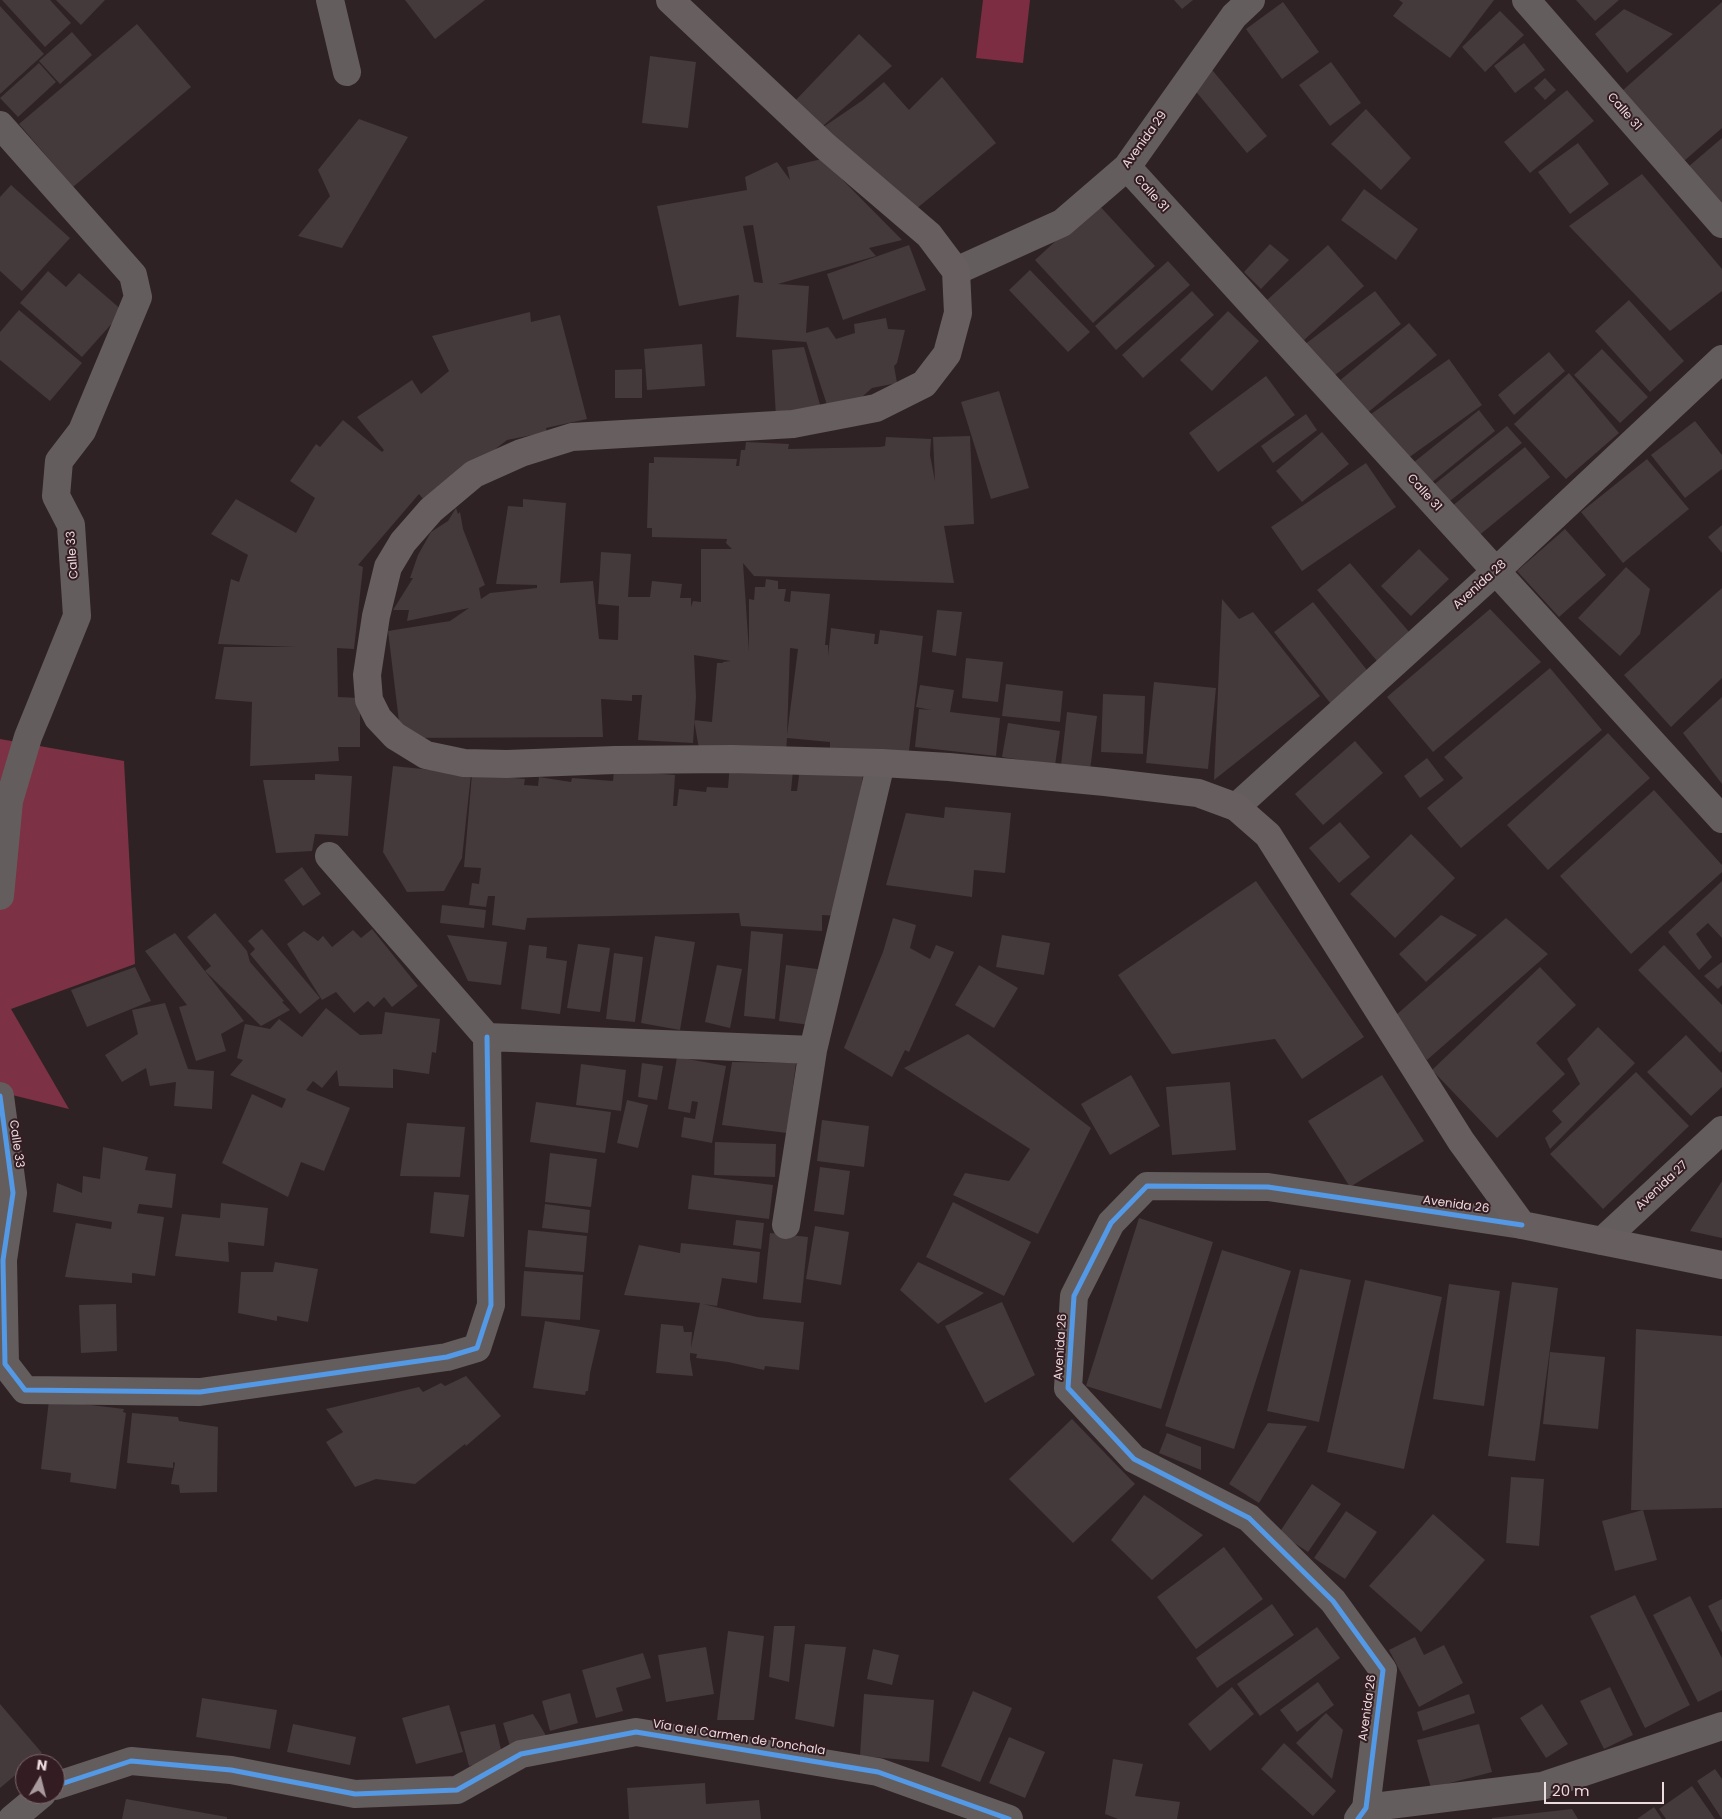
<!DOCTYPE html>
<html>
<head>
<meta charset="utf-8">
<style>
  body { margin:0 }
  #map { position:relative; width:1722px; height:1819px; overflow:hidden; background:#2f2225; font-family:Poppins,sans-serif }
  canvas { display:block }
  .north { position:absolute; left:15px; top:1754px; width:50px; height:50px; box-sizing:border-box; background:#341d22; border:1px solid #7d696d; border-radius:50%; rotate:8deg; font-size:14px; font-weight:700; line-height:20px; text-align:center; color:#ebdbde }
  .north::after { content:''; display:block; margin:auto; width:18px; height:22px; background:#a99a9d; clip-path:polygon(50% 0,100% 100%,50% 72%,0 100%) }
  .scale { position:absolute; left:1544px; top:1782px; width:120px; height:22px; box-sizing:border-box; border:2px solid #ebdbde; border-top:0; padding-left:6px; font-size:15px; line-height:18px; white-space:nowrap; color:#ebdbde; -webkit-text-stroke:4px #341d22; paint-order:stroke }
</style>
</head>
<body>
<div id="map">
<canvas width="1722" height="1819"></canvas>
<div class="north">N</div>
<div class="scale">20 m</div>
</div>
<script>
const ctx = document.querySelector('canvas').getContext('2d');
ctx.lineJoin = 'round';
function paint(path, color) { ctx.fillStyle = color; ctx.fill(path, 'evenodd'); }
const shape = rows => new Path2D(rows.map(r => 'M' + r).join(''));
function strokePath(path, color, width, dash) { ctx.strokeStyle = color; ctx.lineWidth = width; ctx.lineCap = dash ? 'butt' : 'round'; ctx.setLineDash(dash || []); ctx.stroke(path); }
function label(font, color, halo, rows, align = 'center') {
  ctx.font = font + ' Poppins,sans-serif'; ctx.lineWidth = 4; ctx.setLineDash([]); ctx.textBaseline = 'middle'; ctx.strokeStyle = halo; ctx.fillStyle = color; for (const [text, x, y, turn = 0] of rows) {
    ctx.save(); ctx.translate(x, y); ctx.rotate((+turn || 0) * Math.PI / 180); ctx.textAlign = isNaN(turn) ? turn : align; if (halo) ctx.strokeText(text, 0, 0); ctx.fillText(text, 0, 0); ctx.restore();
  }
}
const forest = shape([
  [0,739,124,761,135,964,11,1009,69,1109,0,1092]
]);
const water = shape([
  [983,0,1030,0,1023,63,976,58]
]);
const building = shape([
  [2,0,50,0,71,23,45,47],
  [56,0,105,0,81,25],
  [405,0,485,0,435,39],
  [1174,0,1193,0,1182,9],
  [1399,0,1494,0,1450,58,1393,16,1403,3],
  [1576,0,1619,0,1595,21],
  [1283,2,1319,52,1282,79,1246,29],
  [1722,2,1722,128,1684,161,1622,91],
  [0,6,44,54,0,94],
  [1624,9,1673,34,1627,73,1595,34],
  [1500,11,1524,35,1485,72,1462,47],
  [137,24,191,87,73,187,19,124],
  [72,32,92,55,60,84,39,61],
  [859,34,892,66,816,132,863,100,884,82,909,110,942,77,996,143,910,214,816,132,793,103],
  [1524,43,1545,70,1515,93,1494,66],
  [650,56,696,62,688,128,642,123],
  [1331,62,1361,103,1330,126,1299,85],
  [39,63,56,82,18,117,0,98],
  [1208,65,1267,136,1247,153,1188,82],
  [1545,78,1556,90,1545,100,1534,88],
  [1567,90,1594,121,1530,173,1504,142],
  [1366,109,1411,158,1381,190,1331,144],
  [359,119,408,137,342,248,298,236,330,196,318,170],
  [1722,138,1722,204,1688,167],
  [1578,143,1609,184,1570,214,1538,172],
  [822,159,902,240,869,248,876,256,778,284,809,286,806,333,828,327,836,339,855,333,854,324,886,318,888,329,905,330,897,363,894,366,897,383,872,388,862,397,829,411,806,341,806,342,736,337,739,295,679,306,657,206,747,190,745,177,777,162,790,180,787,167],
  [753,225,763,283,754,282,743,226],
  [1642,174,1722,269,1722,291,1670,331,1569,226],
  [11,185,70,238,22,291,0,271,0,197],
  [1364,189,1418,229,1396,260,1341,220],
  [1097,203,1155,266,1093,323,1035,260],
  [1270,244,1289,260,1261,289,1244,272],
  [909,245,926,290,843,320,827,274],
  [1328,245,1364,286,1304,340,1267,300],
  [1168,261,1190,285,1116,350,1095,326],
  [1030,270,1090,332,1068,352,1009,290],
  [48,271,66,287,79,273,123,311,82,357,20,303],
  [1192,291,1214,315,1143,378,1122,355],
  [1375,291,1401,324,1330,379,1304,345],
  [1629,300,1684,361,1650,392,1595,331],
  [19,310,82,363,50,401,0,360,0,332],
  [1228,311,1259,341,1212,391,1180,360],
  [530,312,531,322,560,315,587,419,546,428,547,432,507,440,462,475,424,500,414,488,419,494,358,565,363,567,354,649,337,648,338,697,360,698,360,747,338,747,339,761,250,766,252,702,215,699,224,647,296,647,218,644,231,579,239,582,248,555,211,534,236,499,296,533,315,498,290,481,316,444,320,447,343,420,382,452,384,450,357,417,412,380,421,394,449,371,432,336],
  [1409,323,1437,355,1366,414,1338,382],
  [702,344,705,386,647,390,644,349],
  [804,347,822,412,776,417,772,350],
  [1602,349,1648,397,1620,423,1574,375],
  [1549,352,1565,371,1514,415,1498,395],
  [1449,359,1482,405,1397,466,1364,419],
  [642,369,642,398,615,398,615,370],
  [1569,373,1619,433,1566,479,1514,424],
  [1266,376,1295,415,1218,472,1189,433],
  [999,391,1029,488,991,499,961,402],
  [1479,410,1495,431,1420,492,1403,471],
  [1306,414,1317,430,1273,463,1261,446],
  [1695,421,1722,455,1722,469,1685,498,1651,455],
  [1507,426,1522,443,1440,509,1426,491],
  [1322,432,1349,464,1302,502,1276,471],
  [970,436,974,524,944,526,954,583,754,576,743,563,749,651,749,599,754,600,755,587,765,587,766,579,778,581,778,589,786,589,784,601,790,602,791,591,830,594,825,645,828,645,828,656,831,628,875,634,874,644,878,644,880,630,923,636,909,751,830,753,830,742,787,738,786,752,699,749,694,720,712,722,717,663,723,663,723,662,731,661,694,655,696,697,693,743,638,740,642,695,632,695,632,701,601,699,603,737,401,738,388,631,450,621,469,608,407,621,409,610,393,610,413,578,410,578,418,555,431,532,448,521,456,508,458,514,460,512,463,529,485,585,479,588,481,599,490,593,537,588,537,585,496,584,508,506,523,507,523,499,566,503,560,583,593,581,599,639,618,640,619,606,598,604,601,552,631,554,628,597,650,597,652,581,682,584,680,598,691,598,691,607,693,601,701,602,701,549,732,549,726,543,727,539,652,537,652,528,647,528,649,463,654,463,654,457,737,459,736,466,739,466,741,450,745,450,746,442,789,444,788,449,880,447,885,446,886,437,931,439,930,455,935,481,933,437],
  [790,648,798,649,787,735],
  [1525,447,1550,477,1471,542,1446,511],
  [1647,459,1689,509,1623,563,1581,512],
  [1366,463,1396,507,1302,571,1271,527],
  [1722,525,1722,553,1708,537],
  [1565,529,1606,575,1559,617,1517,571],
  [1419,549,1449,579,1411,616,1381,586],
  [1350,563,1410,633,1377,661,1317,590],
  [1626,567,1650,589,1640,634,1620,656,1578,618],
  [1722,588,1722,678,1671,727,1624,675],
  [1222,599,1239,619,1253,612,1320,696,1214,780],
  [1313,602,1370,674,1331,704,1274,632],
  [1490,609,1541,662,1433,752,1387,697],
  [937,610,962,612,956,656,932,652],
  [966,658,1003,662,998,702,962,698],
  [1550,668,1602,730,1461,848,1427,808,1463,778,1444,757],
  [1154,682,1216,688,1208,769,1146,763],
  [1006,684,1063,691,1060,722,1002,716],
  [920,685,954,690,950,712,1000,718,996,756,915,747,919,709,931,710,916,707],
  [1103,694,1145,696,1143,754,1101,752],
  [1722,697,1722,784,1683,733],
  [1067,712,1097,716,1090,770,1061,765],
  [1008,723,1060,731,1055,765,1002,757],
  [1608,733,1650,778,1548,870,1507,825],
  [1355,741,1383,773,1323,825,1295,794],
  [1427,758,1444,780,1420,798,1404,776],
  [730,763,793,770,791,791,797,791,800,768,863,775,840,916,822,915,822,931,741,926,739,913,527,918,525,930,492,925,495,896,488,896,486,907,469,905,472,883,479,884,481,868,464,867,472,774,525,779,524,785,538,786,539,777,571,782,572,778,613,781,614,770,675,775,673,806,677,806,679,789,706,792,707,787,728,788],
  [393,766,471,774,462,858,444,891,407,892,383,852],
  [315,774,352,776,348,836,315,834,312,851,276,853,263,780,315,780],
  [1654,790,1722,865,1722,872,1631,954,1560,876],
  [945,807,1011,813,1005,873,974,870,972,897,886,885,906,813,944,818],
  [1340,822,1370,857,1339,883,1309,848],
  [1411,834,1455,878,1395,938,1350,894],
  [302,867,321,894,303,906,284,880],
  [1256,881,1364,1037,1302,1079,1275,1039,1172,1054,1118,975],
  [1722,881,1722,938,1708,923,1696,934,1712,957,1699,970,1668,932],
  [442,905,486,910,484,928,440,923],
  [215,913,247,951,250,962,284,1001,282,1002,290,1010,261,1026,205,971,211,966,187,937],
  [1441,915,1477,935,1426,982,1399,954],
  [893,918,916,925,910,948,930,959,936,945,954,952,909,1052,905,1050,892,1077,844,1048,883,952],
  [1506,918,1548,954,1427,1060,1395,1016],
  [262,929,320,998,300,1014,250,954,255,949,248,941],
  [372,929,418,986,392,1007,384,997,374,1007,368,1001,354,1013,336,992,322,1000,287,944,304,931,318,941,323,936,332,947,353,930,361,938],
  [751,931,783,934,775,1019,744,1016],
  [175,933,244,1021,221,1034,226,1051,196,1061,179,1007,187,1005,145,951],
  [447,935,507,942,501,985,468,981],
  [1002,935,1050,943,1044,975,996,967],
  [655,936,695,942,680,1030,641,1023],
  [578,944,610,948,600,1012,567,1008],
  [529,945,547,947,546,958,567,961,560,1014,521,1009],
  [1664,945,1722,1005,1722,1051,1720,1053,1638,970],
  [614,953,643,957,635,1022,606,1019],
  [1722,962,1722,985,1718,989,1704,976],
  [717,965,742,969,730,1028,705,1022],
  [786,965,825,970,818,1026,779,1021],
  [979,965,1018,988,994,1028,955,1005],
  [135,967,151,1001,87,1027,71,990],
  [1540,967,1576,1005,1536,1043,1565,1074,1497,1138,1432,1070],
  [165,1003,188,1069,214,1071,212,1109,174,1106,176,1082,150,1086,146,1068,122,1082,105,1055,138,1034,132,1010],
  [326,1008,360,1035,382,1034,385,1012,440,1019,436,1053,432,1052,429,1074,393,1069,393,1088,339,1086,337,1070,322,1088,313,1081,306,1090,350,1108,324,1171,301,1162,288,1197,222,1163,252,1094,282,1108,286,1099,230,1075,243,1060,237,1058,245,1024,270,1029,279,1019,302,1037],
  [1598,1027,1635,1063,1550,1149,1545,1138,1562,1122,1552,1111,1580,1084,1567,1059],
  [968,1034,1091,1128,1038,1234,953,1195,965,1173,1009,1181,1030,1149,904,1068],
  [1686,1035,1722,1073,1722,1087,1691,1116,1647,1072],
  [677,1057,726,1066,712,1143,681,1137,684,1117,695,1119,698,1102,692,1101,690,1113,668,1109],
  [732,1062,796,1063,787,1133,722,1125],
  [642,1063,663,1066,657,1100,638,1097],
  [581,1064,626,1070,621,1111,576,1105],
  [1636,1072,1689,1126,1603,1209,1550,1154],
  [1131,1075,1160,1126,1110,1155,1081,1104],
  [1382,1075,1424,1141,1350,1187,1308,1121],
  [1230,1082,1236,1150,1172,1155,1166,1087],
  [627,1100,648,1105,638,1148,617,1143],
  [536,1102,611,1112,605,1153,530,1142],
  [822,1120,869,1126,864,1167,817,1161],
  [407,1123,465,1127,460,1177,400,1176],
  [715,1142,776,1144,775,1177,714,1175],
  [103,1147,148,1157,145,1170,176,1174,172,1208,139,1204,137,1213,164,1217,155,1276,132,1273,132,1283,65,1277,76,1223,111,1229,112,1222,53,1212,57,1183,82,1193,83,1176,100,1179],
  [550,1153,597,1159,591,1207,545,1202],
  [820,1167,850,1171,844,1215,814,1211],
  [692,1175,773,1185,769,1219,688,1209],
  [1722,1181,1722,1238,1690,1231],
  [434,1192,469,1195,464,1237,430,1233],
  [953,1202,1031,1242,1004,1296,926,1257],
  [221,1203,268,1208,264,1246,228,1242,229,1262,175,1256,182,1214,220,1218],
  [545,1204,590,1210,588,1233,542,1228],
  [1139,1218,1213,1242,1161,1409,1086,1386],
  [736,1220,764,1223,761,1249,733,1245],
  [815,1226,849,1232,841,1285,806,1279],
  [528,1230,587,1236,584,1272,525,1267],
  [770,1233,808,1237,801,1303,763,1299],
  [681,1243,760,1252,757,1283,722,1278,717,1306,703,1304,757,1317,804,1322,799,1370,765,1366,764,1370,728,1362,696,1358,697,1354,690,1353,690,1359,693,1376,656,1373,661,1324,683,1326,684,1332,692,1332,691,1348,700,1303,624,1295,639,1245,680,1253],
  [1222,1250,1291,1271,1234,1449,1165,1426],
  [275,1262,318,1269,308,1322,277,1316,277,1321,238,1313,241,1272,273,1272],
  [918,1262,984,1293,938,1324,900,1290],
  [1300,1269,1351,1280,1319,1422,1267,1411],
  [524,1271,583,1275,580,1320,521,1316],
  [1365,1280,1442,1297,1404,1469,1327,1452],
  [1512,1282,1558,1288,1535,1461,1488,1456],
  [1449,1284,1500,1291,1484,1406,1433,1399],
  [1002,1302,1035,1375,985,1403,945,1326],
  [116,1304,117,1351,81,1353,79,1305],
  [545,1321,600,1330,590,1373,588,1391,586,1391,585,1395,533,1388],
  [1636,1329,1722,1336,1722,1508,1643,1510,1657,1560,1615,1571,1602,1521,1643,1510,1631,1510],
  [1550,1352,1605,1357,1598,1429,1543,1424],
  [466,1376,501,1416,466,1446,465,1444,415,1484,376,1479,355,1487,326,1442,343,1432,326,1409,419,1387,423,1392,441,1383,445,1386],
  [49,1400,124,1409,123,1412,126,1413,116,1489,70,1482,71,1473,41,1469],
  [132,1413,178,1417,179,1421,218,1427,217,1492,180,1493,179,1485,171,1484,175,1463,173,1462,173,1468,127,1463],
  [1072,1419,1135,1484,1073,1543,1009,1479],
  [1268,1423,1307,1426,1259,1503,1229,1484],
  [1167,1433,1201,1447,1201,1470,1159,1453],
  [1511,1477,1544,1479,1539,1546,1506,1543],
  [1312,1484,1341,1504,1308,1552,1279,1533],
  [1144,1495,1203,1535,1152,1580,1111,1540],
  [1346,1511,1377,1532,1345,1579,1314,1558],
  [1433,1514,1485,1560,1421,1632,1369,1586],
  [1224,1547,1263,1599,1196,1649,1157,1597],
  [1635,1595,1690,1705,1645,1728,1590,1616],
  [1690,1596,1722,1658,1722,1690,1698,1702,1653,1615],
  [1722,1599,1722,1633,1708,1606],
  [1272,1604,1294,1635,1217,1688,1196,1658],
  [774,1626,795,1626,789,1682,769,1677],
  [1317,1627,1340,1658,1260,1716,1237,1684],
  [728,1631,764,1636,754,1720,717,1720],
  [1415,1637,1424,1655,1444,1645,1463,1683,1419,1707,1389,1650],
  [805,1644,846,1647,834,1727,795,1719],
  [706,1647,714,1694,666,1702,658,1655],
  [873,1649,899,1655,892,1685,867,1679],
  [643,1653,651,1678,616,1688,623,1711,596,1718,582,1670],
  [1318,1682,1334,1705,1297,1732,1280,1710],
  [1232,1687,1254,1714,1210,1751,1188,1724],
  [1610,1687,1633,1735,1604,1749,1580,1701],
  [973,1691,1012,1708,980,1782,941,1766],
  [570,1693,578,1723,550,1731,542,1701],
  [864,1694,934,1700,929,1762,860,1756],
  [1469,1694,1475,1713,1423,1731,1417,1712],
  [202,1698,277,1710,270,1749,196,1737],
  [0,1704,42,1753,29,1764,25,1764,25,1767,0,1788],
  [1542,1704,1568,1744,1546,1758,1520,1718],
  [449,1705,463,1752,416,1764,402,1718],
  [1326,1713,1343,1730,1332,1779,1296,1743],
  [533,1714,550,1742,512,1753,503,1723],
  [293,1724,356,1737,350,1765,287,1752],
  [495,1724,503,1758,469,1766,460,1732],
  [1479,1724,1492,1772,1431,1788,1417,1740],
  [1009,1737,1045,1752,1025,1798,989,1783],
  [1284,1743,1336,1791,1313,1816,1261,1769],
  [1113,1759,1143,1764,1135,1796,1180,1802,1177,1819,1118,1819,1105,1814],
  [1715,1769,1722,1779,1722,1819,1697,1781],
  [705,1783,706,1804,759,1800,761,1819,629,1819,627,1788],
  [1692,1786,1715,1819,1666,1819,1659,1809],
  [126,1799,227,1817,227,1819,122,1819],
  [1654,1807,1662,1819,1637,1819],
  [1572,1809,1578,1819,1492,1819,1492,1818]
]);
const minor = shape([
  [330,0,347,72],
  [1526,0,1722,224],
  [0,125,133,275,138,297,82,431,59,461,56,496,71,525,77,616,28,737,9,801,0,896],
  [1127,167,1722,819],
  [956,271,1062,223,1127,167,1234,16,1251,0],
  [1236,807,1496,571,1722,359],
  [329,856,487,1037,813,1050],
  [0,1096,13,1193,3,1260,5,1364,25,1390,200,1392,447,1357,477,1348,491,1305,487,1037],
  [786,1225,813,1050,881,763],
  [1602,1241,1722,1130],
  [55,1786,131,1761,231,1770,355,1794,457,1790,521,1754,636,1732,878,1772,1009,1819],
  [1366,1808,1542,1786,1722,1726],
  [12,1819,42,1794],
  [1358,1819,1366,1808,1383,1670,1333,1601,1249,1518,1134,1459,1068,1388,1074,1296,1111,1223,1147,1186,1268,1187,1522,1225]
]);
const major = shape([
  [670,0,825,146,929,235,956,271,958,313,947,354,924,384,876,408,793,424,572,437,521,453,474,474,431,510,403,542,388,567,376,616,367,675,369,700,378,718,395,736,426,755,464,763,507,764,615,760,732,759,881,763,949,767,1105,782,1198,793,1236,807,1268,835,1461,1141,1522,1225,1722,1265]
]);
const cycleway = shape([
  [0,1096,13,1193,3,1260,5,1364,25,1390,200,1392,447,1357,477,1348,491,1305,487,1037],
  [55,1786,131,1761,231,1770,355,1794,457,1790,521,1754,636,1732,878,1772,1009,1819],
  [1358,1819,1366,1808,1383,1670,1333,1601,1249,1518,1134,1459,1068,1388,1074,1296,1111,1223,1147,1186,1268,1187,1522,1225]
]);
const streetNames = [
  ["Calle 31",1624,112,49],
  ["Avenida 29",1145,140,-54],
  ["Calle 31",1151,194,48],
  ["Calle 31",1424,493,48],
  ["Calle 33",73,555,-94],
  ["Avenida 28",1480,585,-42],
  ["Calle 33",16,1144,82],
  ["Avenida 27",1662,1186,-43],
  ["Avenida 26",1456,1205,8],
  ["Avenida 26",1061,1347,-86],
  ["Avenida 26",1368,1708,-82],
  ["Vía a el Carmen de Tonchala",739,1738,9]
];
paint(forest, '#7d3144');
paint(water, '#7c2d42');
paint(building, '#44393b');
strokePath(minor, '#645d5e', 28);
strokePath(major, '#665e5f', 28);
strokePath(cycleway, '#5399e6', 5);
label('12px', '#ebdbde', '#341d22', streetNames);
</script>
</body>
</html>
